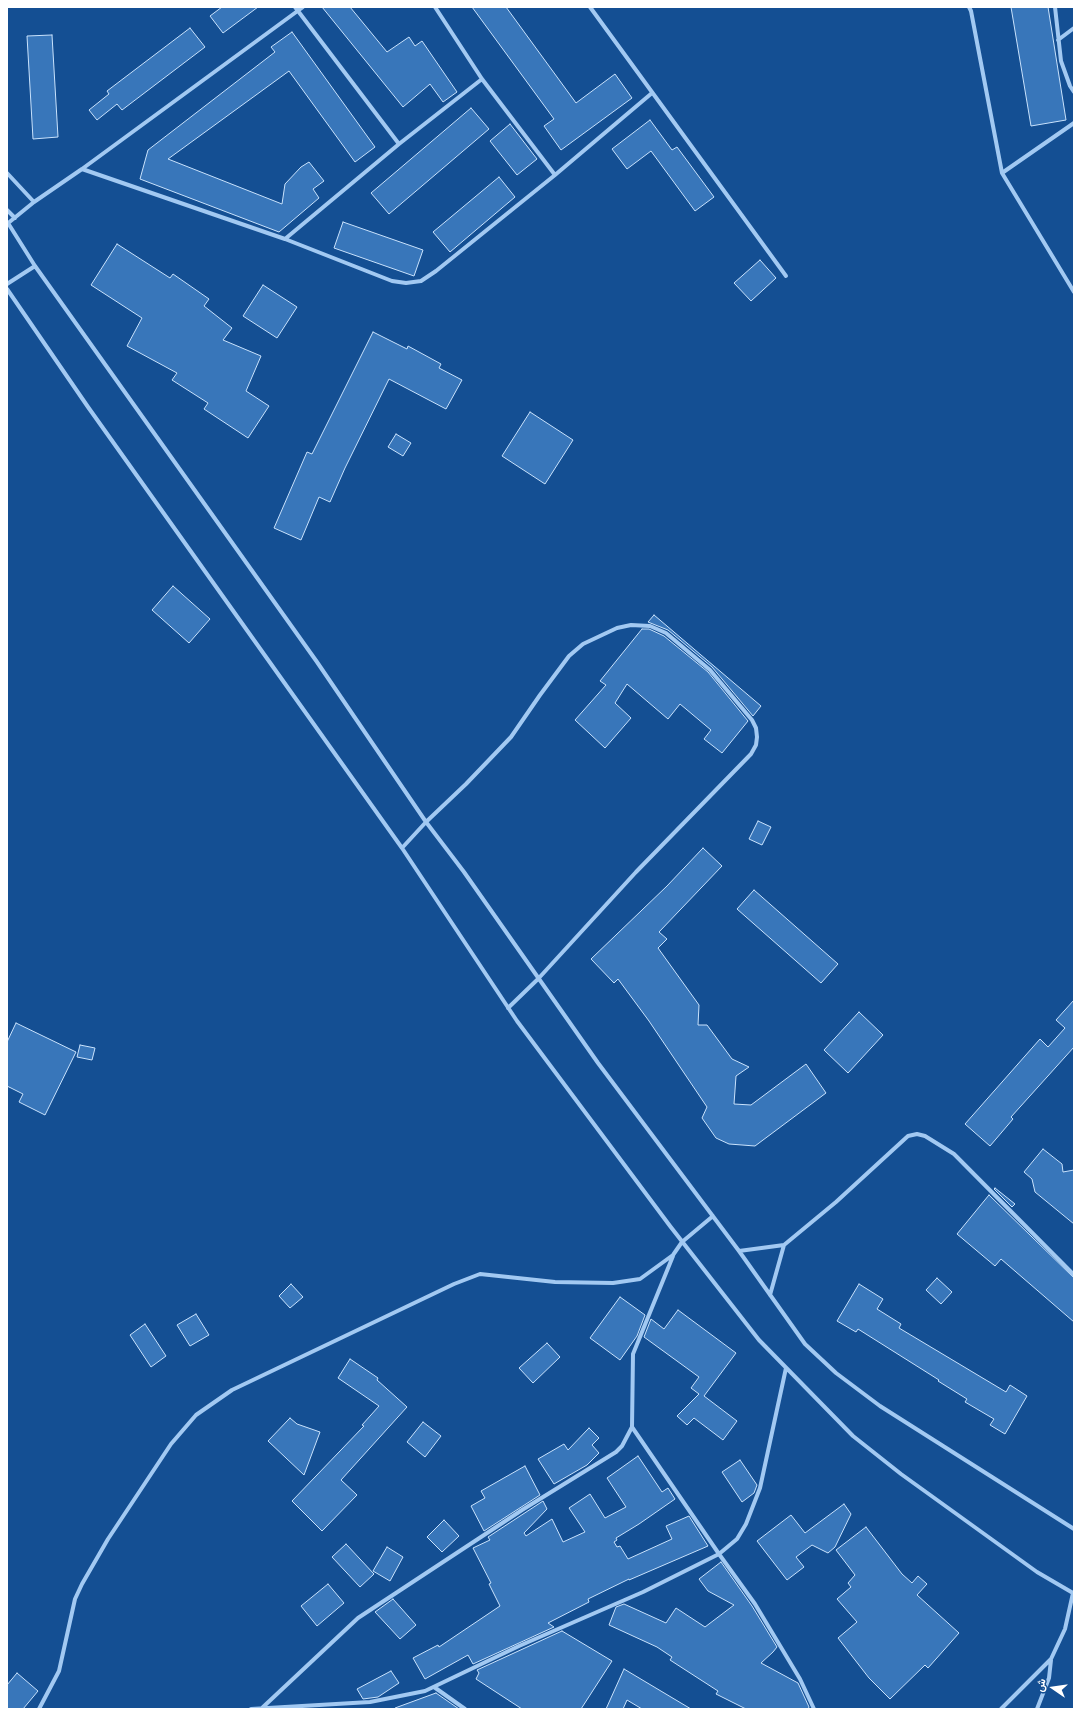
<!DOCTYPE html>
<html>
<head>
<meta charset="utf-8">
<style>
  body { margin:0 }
  #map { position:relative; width:1081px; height:1716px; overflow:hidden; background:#144f93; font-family:Figtree,Vazirmatn,sans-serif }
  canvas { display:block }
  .frame { position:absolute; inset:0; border:8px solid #fff; pointer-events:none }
  .north { position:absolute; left:1033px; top:1668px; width:40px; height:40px; -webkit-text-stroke:3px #144f93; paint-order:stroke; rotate:283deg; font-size:11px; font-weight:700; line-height:16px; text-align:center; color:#fff }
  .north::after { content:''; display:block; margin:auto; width:14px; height:18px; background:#fff; clip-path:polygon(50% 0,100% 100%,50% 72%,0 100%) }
</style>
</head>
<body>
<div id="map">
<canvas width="1081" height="1716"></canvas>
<div class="frame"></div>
<div class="north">ش</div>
</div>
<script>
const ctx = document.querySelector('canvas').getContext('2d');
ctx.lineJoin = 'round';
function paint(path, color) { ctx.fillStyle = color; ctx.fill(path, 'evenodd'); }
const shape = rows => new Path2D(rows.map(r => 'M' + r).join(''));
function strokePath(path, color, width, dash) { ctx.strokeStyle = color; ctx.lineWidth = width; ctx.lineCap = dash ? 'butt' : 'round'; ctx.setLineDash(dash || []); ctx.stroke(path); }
const building = shape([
  [222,7,258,7,223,33,210,16,222,7],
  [322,7,350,7,387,52,409,37,415,46,422,41,457,92,443,102,430,84,403,107,322,7],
  [472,7,506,7,576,103,615,74,632,98,561,150,544,126,554,119,472,7],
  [1011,7,1048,7,1066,120,1031,126,1011,7],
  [190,28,205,47,122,110,117,104,97,120,89,110,109,94,107,91,190,28],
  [292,32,375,147,355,162,289,71,168,159,282,204,285,184,301,167,309,162,324,181,313,189,319,198,279,232,140,179,148,150,275,52,271,47,292,32],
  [52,35,58,137,33,139,27,36,52,35],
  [471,108,489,129,389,214,371,193,471,108],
  [650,120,672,150,677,147,714,197,695,211,651,151,627,169,612,149,650,120],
  [510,124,537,159,517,175,490,141,510,124],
  [499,177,515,197,450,252,433,232,499,177],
  [343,222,423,250,414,276,334,248,343,222],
  [117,244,170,278,173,274,209,299,204,306,232,328,223,340,261,356,246,391,269,406,248,438,204,409,208,403,172,380,177,373,127,346,142,318,91,285,117,244],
  [760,260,776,278,751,301,734,283,760,260],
  [263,285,297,307,277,338,243,316,263,285],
  [373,332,407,349,408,346,441,364,439,368,462,380,446,409,389,379,345,468,330,502,319,497,301,540,274,528,307,452,312,454,373,332],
  [530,412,573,440,545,484,502,456,530,412],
  [396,434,411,443,403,456,388,447,396,434],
  [173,586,210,619,189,643,152,610,173,586],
  [654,615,761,706,753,716,712,667,668,630,648,622,654,615],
  [642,629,649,629,664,636,708,672,748,721,722,753,704,739,711,730,680,704,668,719,627,684,615,703,631,718,605,748,575,720,606,685,600,681,642,629],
  [758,821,771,827,762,845,749,839,758,821],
  [703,848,722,866,659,932,667,939,658,948,699,1005,698,1025,707,1025,732,1059,749,1067,736,1076,734,1104,751,1105,806,1064,826,1093,755,1146,729,1144,716,1138,702,1118,707,1107,649,1021,618,979,614,983,591,959,667,886,703,848],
  [754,890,838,964,821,983,737,909,754,890],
  [1074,1000,1074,1047,1011,1117,1013,1119,990,1146,965,1124,1040,1039,1048,1047,1065,1028,1056,1020,1074,1000],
  [859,1012,883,1035,848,1073,824,1050,859,1012],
  [16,1023,76,1052,45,1115,19,1102,23,1094,7,1086,7,1042,16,1023],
  [80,1045,95,1048,92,1060,77,1057,80,1045],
  [1043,1149,1062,1164,1063,1172,1074,1170,1074,1224,1035,1192,1032,1179,1024,1172,1043,1149],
  [995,1188,1015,1204,1012,1207,994,1189,995,1188],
  [989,1195,1074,1278,1074,1322,1001,1259,995,1266,957,1234,989,1195],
  [937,1278,952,1292,941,1304,926,1290,937,1278],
  [291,1284,303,1297,290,1308,279,1296,291,1284],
  [859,1284,883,1299,877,1309,901,1324,899,1328,1006,1392,1010,1385,1027,1396,1005,1434,990,1425,994,1419,965,1402,967,1399,938,1381,939,1380,858,1329,856,1332,837,1321,859,1284],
  [620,1297,645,1315,637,1336,620,1360,590,1338,620,1297],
  [678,1310,736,1353,704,1396,737,1421,723,1440,694,1418,687,1425,677,1416,699,1394,691,1388,699,1377,644,1337,651,1319,664,1329,678,1310],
  [196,1314,209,1335,190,1346,177,1325,196,1314],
  [145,1324,166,1356,151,1367,130,1335,145,1324],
  [547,1343,560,1357,533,1383,519,1368,547,1343],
  [350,1359,378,1378,377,1380,407,1407,341,1480,357,1495,322,1531,292,1501,364,1426,362,1425,379,1406,338,1378,350,1359],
  [290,1418,297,1424,320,1432,304,1475,268,1441,290,1418],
  [423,1422,441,1436,425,1457,407,1442,423,1422],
  [589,1428,599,1438,592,1445,599,1453,587,1465,554,1484,538,1459,564,1444,568,1450,589,1428],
  [638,1456,662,1492,668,1488,675,1499,639,1524,616,1538,617,1540,614,1542,617,1547,620,1546,628,1559,672,1539,666,1526,689,1516,708,1546,629,1580,629,1579,588,1599,589,1602,548,1623,554,1627,473,1664,468,1655,425,1679,413,1658,438,1645,439,1647,500,1606,489,1584,491,1583,473,1548,490,1540,488,1537,543,1501,547,1509,524,1533,526,1536,552,1519,563,1542,585,1532,569,1508,590,1494,605,1518,626,1507,607,1478,638,1456],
  [740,1460,757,1485,754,1493,742,1502,722,1472,740,1460],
  [525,1466,540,1495,484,1531,471,1506,485,1498,481,1491,525,1466],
  [844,1504,851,1514,835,1547,828,1553,812,1545,796,1557,804,1567,787,1580,757,1541,791,1515,805,1533,844,1504],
  [444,1520,459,1536,442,1552,427,1537,444,1520],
  [866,1527,902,1574,912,1583,918,1576,927,1584,917,1595,959,1633,928,1668,925,1665,890,1699,869,1678,838,1638,857,1622,837,1599,851,1587,848,1583,855,1575,836,1550,866,1527],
  [346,1544,374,1574,360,1587,332,1557,346,1544],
  [387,1547,403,1557,390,1581,373,1571,387,1547],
  [721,1562,752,1606,777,1647,773,1652,761,1663,798,1683,809,1707,808,1709,746,1709,716,1694,718,1691,670,1660,672,1657,657,1647,609,1625,616,1607,624,1604,666,1623,676,1608,705,1627,734,1605,708,1591,699,1579,721,1562],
  [328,1584,344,1603,317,1626,301,1606,328,1584],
  [393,1599,416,1625,400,1639,375,1612,393,1599],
  [562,1631,612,1661,581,1709,522,1709,476,1679,479,1673,477,1670,562,1631],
  [624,1669,691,1709,642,1709,627,1700,623,1709,606,1709,624,1669],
  [391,1671,399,1683,378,1697,363,1699,357,1689,391,1671],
  [17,1673,38,1691,23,1709,7,1709,7,1685,17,1673],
  [436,1693,459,1709,395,1709,395,1708,436,1693]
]);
const street = shape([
  [435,7,482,79,555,175],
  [590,7,786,276],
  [969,7,971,11,1002,173,1074,292],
  [1055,7,1061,61,1070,86,1074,92],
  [1058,40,1074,28],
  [399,144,482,79],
  [82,169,285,239,392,281,406,283,421,281,436,271,555,175,652,93],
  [7,173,34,202],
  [1002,173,1074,123],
  [7,210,15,218],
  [8,223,35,266,317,662,426,822,464,872,598,1063,739,1251,805,1344,836,1373,880,1406,1074,1529],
  [7,224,34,202,82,169,303,7],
  [285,239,399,144,295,7],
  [7,284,35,266],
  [7,289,88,407,402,848,517,1021,670,1226,759,1340,853,1436,901,1474,1037,1572,1073,1593,1074,1592],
  [402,848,426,822,466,784,511,737,540,695,569,656,583,644,617,628,631,625,650,626,666,633,710,670,752,720,756,728,757,737,756,745,751,754,636,872,538,979,508,1008],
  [739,1251,784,1245,836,1202,908,1136,917,1134,925,1136,954,1154,1074,1275],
  [770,1295,784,1245],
  [632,1427,719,1554,755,1604,800,1679,814,1709],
  [434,1687,465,1709],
  [262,1708,358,1618,522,1510,616,1452,622,1446,632,1427,633,1354,673,1256],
  [39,1709,59,1671,75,1599,82,1584,108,1539,171,1444,196,1415,232,1390,454,1284,480,1274,555,1282,613,1283,640,1279,673,1255,682,1242,713,1216],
  [251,1709,370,1702,425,1691,519,1646,643,1592,719,1554,737,1539,746,1524,760,1488,786,1368],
  [1001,1709,1051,1659,1065,1629,1073,1593],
  [1037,1709,1049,1678,1051,1660]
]);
paint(building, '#3876ba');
strokePath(building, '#c9e2fc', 1);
strokePath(street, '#a2c9f2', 4);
</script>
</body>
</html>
